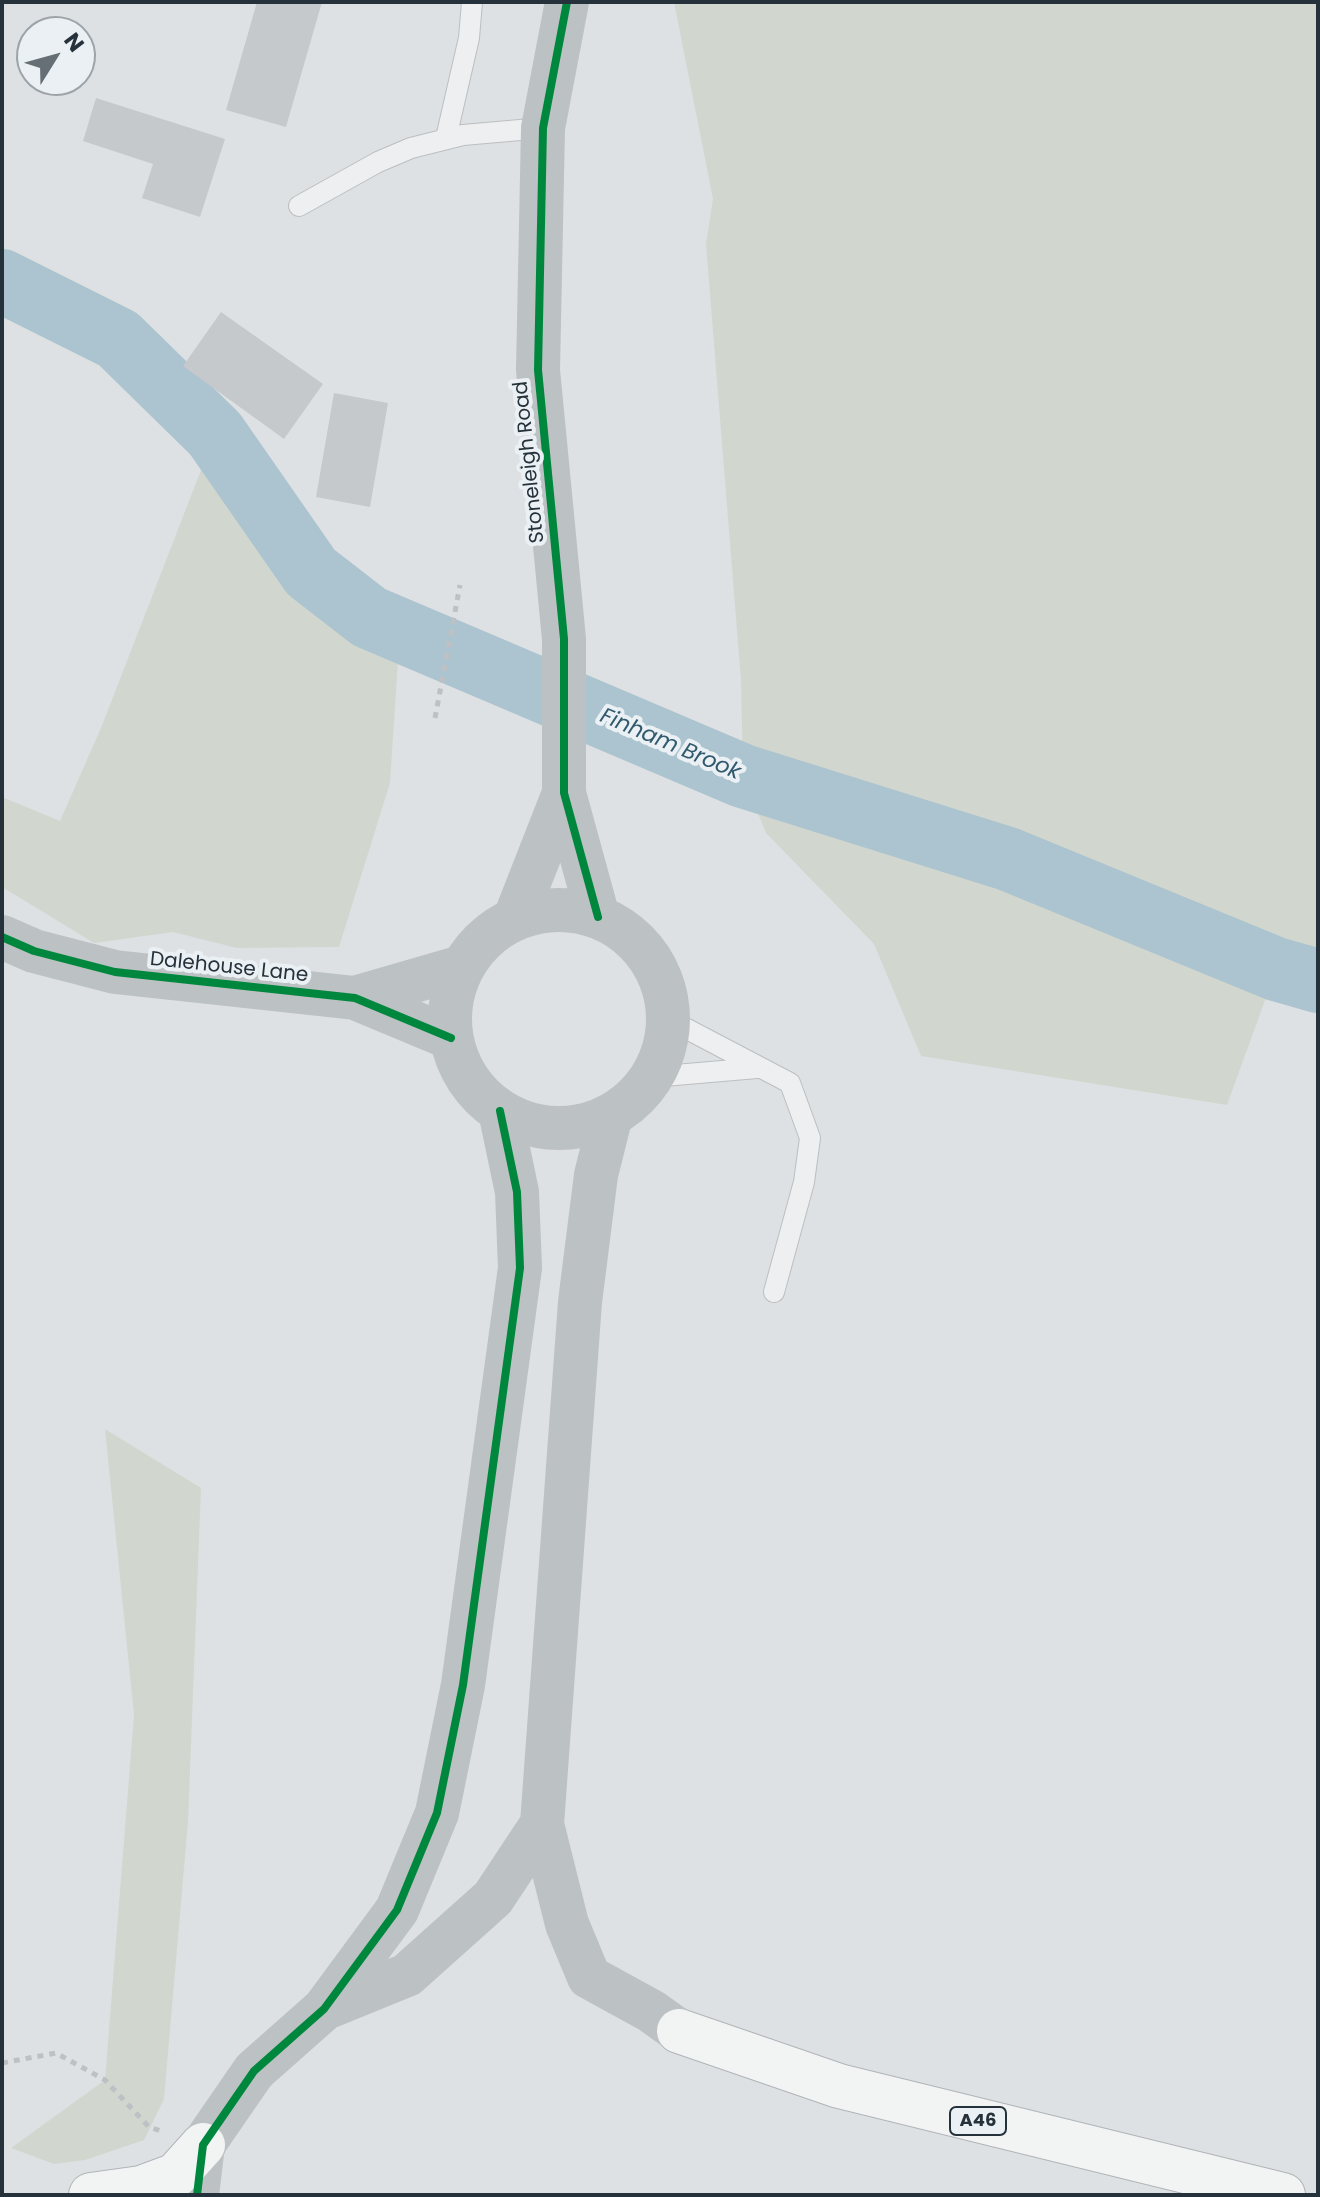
<!DOCTYPE html>
<html>
<head>
<meta charset="utf-8">
<style>
  body { margin:0 }
  #map { position:relative; width:1320px; height:2197px; overflow:hidden; background:#dee1e3; font-family:Poppins,sans-serif }
  canvas { display:block }
  .frame { position:absolute; inset:0; border:4px solid #26323b; pointer-events:none }
  .north { position:absolute; left:16px; top:16px; width:80px; height:80px; box-sizing:border-box; background:#eaf0f3; border:2px solid #9ca4a9; border-radius:50%; rotate:53deg; font-size:22px; font-weight:700; line-height:32px; text-align:center; color:#26323b }
  .north::after { content:''; display:block; margin:auto; width:28px; height:36px; background:#666f76; clip-path:polygon(50% 0,100% 100%,50% 72%,0 100%) }
</style>
</head>
<body>
<div id="map">
<canvas width="1320" height="2197"></canvas>
<div class="frame"></div>
<div class="north">N</div>
</div>
<script>
const ctx = document.querySelector('canvas').getContext('2d');
ctx.lineJoin = 'round';
function paint(path, color) { ctx.fillStyle = color; ctx.fill(path, 'evenodd'); }
const shape = rows => new Path2D(rows.map(r => 'M' + r).join(''));
function strokePath(path, color, width, dash) { ctx.strokeStyle = color; ctx.lineWidth = width; ctx.lineCap = dash ? 'butt' : 'round'; ctx.setLineDash(dash || []); ctx.stroke(path); }
function label(font, color, halo, rows, align = 'center') {
  ctx.font = font + ' Poppins,sans-serif'; ctx.lineWidth = 8; ctx.setLineDash([]); ctx.textBaseline = 'middle'; ctx.strokeStyle = halo; ctx.fillStyle = color; for (const [text, x, y, turn = 0] of rows) {
    ctx.save(); ctx.translate(x, y); ctx.rotate((+turn || 0) * Math.PI / 180); ctx.textAlign = isNaN(turn) ? turn : align; if (halo) ctx.strokeText(text, 0, 0); ctx.fillText(text, 0, 0); ctx.restore();
  }
}
const green = shape([
  [674,2,1318,2,1318,981,1276,970,1227,1105,921,1056,874,944,766,833,743,776,741,680,706,244,713,199],
  [215,434,311,572,369,617,400,630,390,783,339,947,237,948,173,932,94,943,2,887,2,797,60,821,101,728],
  [105,1429,201,1488,188,1822,164,2099,144,2140,85,2160,54,2164,11,2148,105,2080,134,1715]
]);
const river = shape([
  [2,281,118,339,215,434,311,572,369,617,743,776,1008,859,1276,969,1318,981]
]);
const building = shape([
  [257,2,322,2,286,127,226,110],
  [96,98,225,139,200,217,142,198,153,164,83,141],
  [221,312,323,384,284,439,183,366],
  [334,393,388,403,370,507,316,497]
]);
const path = shape([
  [435,718,460,585],
  [2,2063,56,2053,105,2080,149,2127,164,2132]
]);
const lane = shape([
  [446,138,469,38,472,2],
  [299,206,378,162,411,148,463,135,543,128],
  [668,1019,790,1083,810,1138,804,1182,774,1292],
  [652,1077,757,1068]
]);
const secondary = shape([
  [567,2,543,128,538,370,564,639,564,793,598,917],
  '450 1019a109 109 0 1 1 218 0a109 109 0 1 1-218 0Z',
  [515,918,564,793],
  [2,937,34,951,115,972,355,998,451,1038],
  [355,998,462,967],
  [611,1115,596,1175,580,1302,542,1824,567,1924,589,1977,651,2011,679,2031],
  [326,2008,407,1975,493,1898,542,1824],
  [197,2195,203,2145,254,2071,324,2009,397,1910,437,1813,463,1685,520,1268,517,1192,500,1111]
]);
const highway = shape([
  [679,2031,839,2086,1283,2195],
  [91,2195,141,2188,176,2175,203,2145]
]);
const cycleway = shape([
  [567,2,543,128,538,370,564,639,564,793,598,917],
  [2,937,34,951,115,972,355,998,451,1038],
  [197,2195,203,2145,254,2071,324,2009,397,1910,437,1813,463,1685,520,1268,517,1192,500,1111]
]);
const shields = [
  [978,2121,56]
];
const shieldNames = [
  ["A46",978,2121]
];
const streetNames = [
  ["Stoneleigh Road",530,462,-96],
  ["Dalehouse Lane",229,968,6]
];
const waterNames = [
  ["Finham Brook",670,745,23]
];
paint(green, '#d1d7ce');
strokePath(river, '#acc4cf', 64);
paint(building, '#c6c9cb');
strokePath(lane, '#bcbfc1', 22);
strokePath(highway, '#b0b4b8', 46);
strokePath(path, '#bdc1c3', 5, [6, 6]);
strokePath(lane, '#edeff0', 20);
strokePath(secondary, '#bcc1c3', 44);
strokePath(highway, '#f2f4f4', 44);
strokePath(cycleway, '#00873e', 8);
for (const [x, y, w] of shields) { const box = new Path2D(); box.roundRect(x - w / 2, y - 14, w, 28, 6); ctx.fillStyle = '#eaf0f3'; ctx.fill(box); strokePath(box, '#26323b', 2); }
label('bold 18px', '#26323b', null, shieldNames);
label('20px', '#26323b', '#eaf0f3', streetNames);
label('italic 22px', '#315a6e', '#eaf0f3', waterNames);
</script>
</body>
</html>
